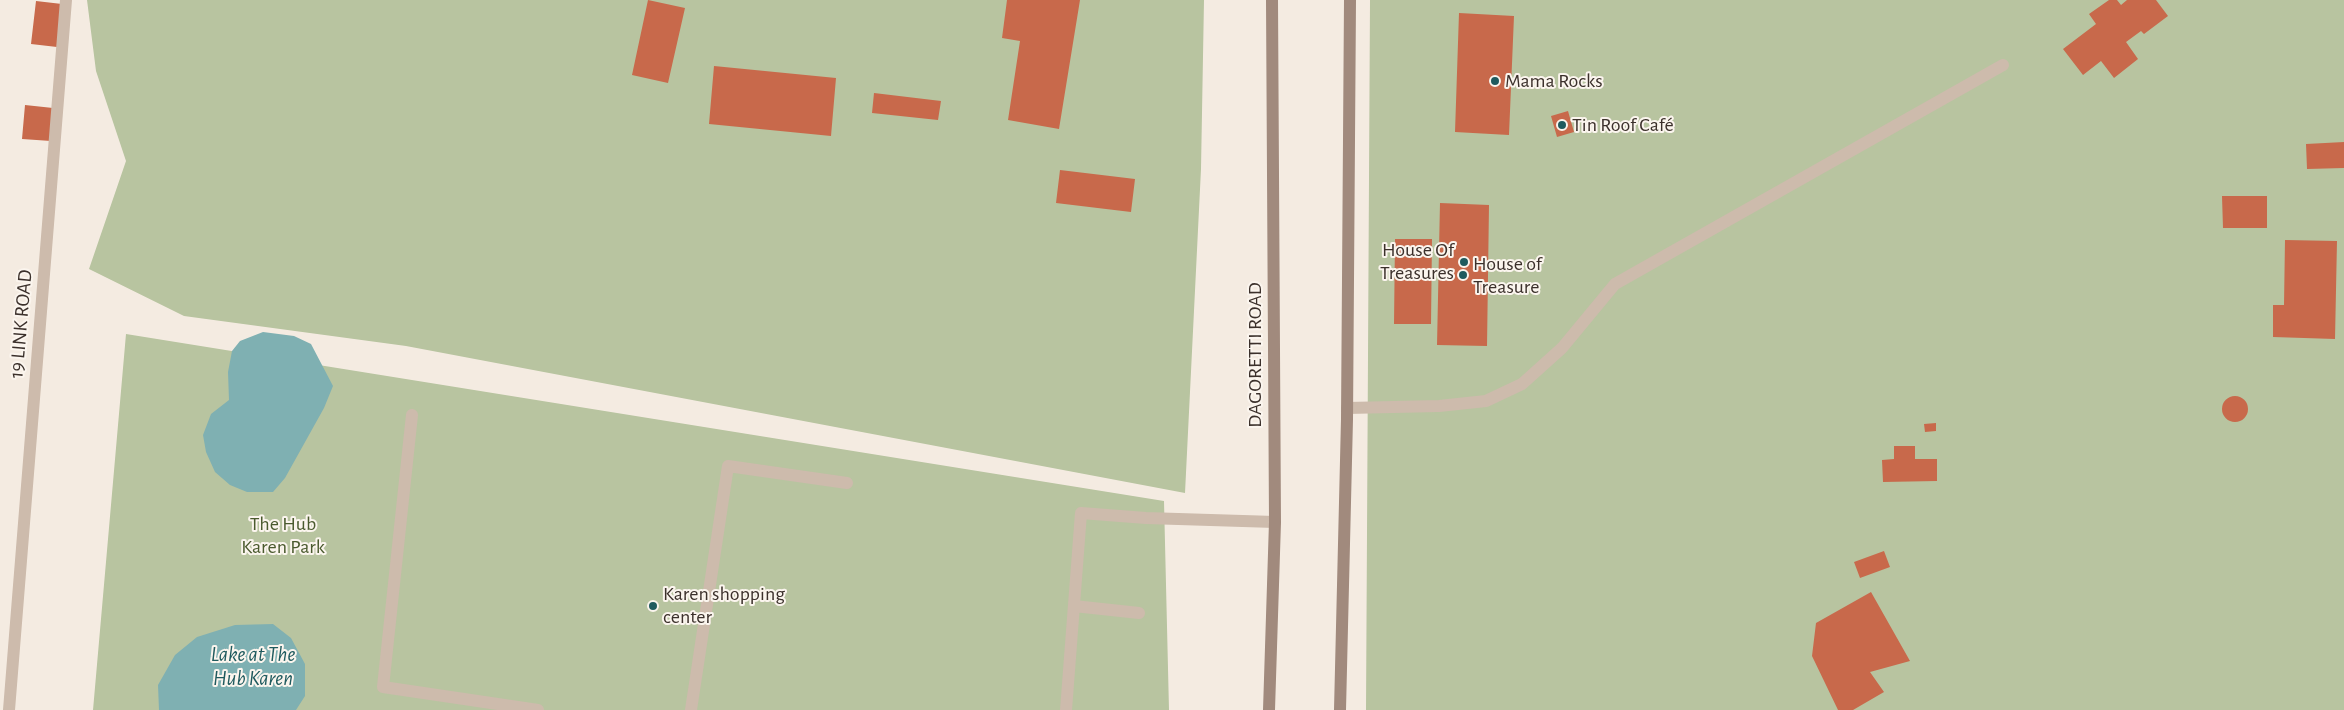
<!DOCTYPE html>
<html>
<head>
<meta charset="utf-8">
<style>
  body { margin:0 }
  canvas { display:block; background:#f4ebe1 }
</style>
</head>
<body>
<canvas width="2344" height="710"></canvas>
<script>
const ctx = document.querySelector('canvas').getContext('2d');
ctx.lineJoin = 'round';
function paint(path, color) { ctx.fillStyle = color; ctx.fill(path, 'evenodd'); }
const shape = rows => new Path2D(rows.map(r => 'M' + r).join(''));
function strokePath(path, color, width, dash) { ctx.strokeStyle = color; ctx.lineWidth = width; ctx.lineCap = dash ? 'butt' : 'round'; ctx.setLineDash(dash || []); ctx.stroke(path); }
function label(font, color, halo, rows, align = 'center') {
  ctx.font = font + ' "Alegreya Sans",sans-serif'; ctx.lineWidth = 4; ctx.setLineDash([]); ctx.textBaseline = 'middle'; ctx.strokeStyle = halo; ctx.fillStyle = color; for (const [text, x, y, turn = 0] of rows) {
    ctx.save(); ctx.translate(x, y); ctx.rotate((+turn || 0) * Math.PI / 180); ctx.textAlign = isNaN(turn) ? turn : align; if (halo) ctx.strokeText(text, 0, 0); ctx.fillText(text, 0, 0); ctx.restore();
  }
}
const green = shape([
  [87,0,1204,0,1201,169,1185,493,406,346,184,316,89,269,126,161,96,71],
  [1370,0,2344,0,2344,710,1366,710],
  [126,334,1164,501,1169,710,93,710]
]);
const water = shape([
  [263,332,294,336,311,344,333,386,324,408,285,478,273,492,247,492,230,485,215,472,206,452,203,435,211,414,229,400,228,372,232,351,240,341],
  [273,624,291,638,305,664,305,696,296,710,159,710,158,685,175,655,197,637,235,625]
]);
const building = shape([
  [648,0,685,8,668,83,632,75],
  [1007,0,1080,0,1059,129,1008,120,1020,41,1002,38],
  [2109,0,2117,0,2121,5,2127,0,2156,0,2168,16,2144,34,2141,31,2126,42,2138,59,2114,78,2101,61,2083,75,2063,49,2096,24,2089,14],
  [36,1,62,4,57,47,31,44],
  [1459,13,1514,16,1509,135,1455,132],
  [714,66,836,78,831,136,709,124],
  [874,93,941,101,938,120,872,113],
  [25,105,53,108,51,141,22,139],
  [1568,111,1574,132,1557,137,1551,116],
  [2344,142,2344,168,2307,169,2306,144],
  [1060,170,1135,179,1131,212,1056,203],
  [2222,196,2267,196,2267,228,2223,228],
  [1440,203,1489,205,1487,346,1437,345],
  [1395,239,1432,239,1431,324,1394,324],
  [2285,240,2337,241,2335,339,2273,337,2273,305,2284,305],
  '2222 409a13 13 0 1 1 26 0a13 13 0 1 1-26 0Z',
  [1936,423,1936,431,1925,432,1924,424],
  [1894,446,1915,446,1915,459,1937,459,1937,481,1883,482,1882,460,1894,459],
  [1884,551,1890,567,1860,578,1854,562],
  [1871,592,1910,661,1870,672,1884,692,1853,710,1838,710,1812,656,1816,623]
]);
const service = shape([
  [1347,408,1439,406,1486,401,1522,384,1562,348,1615,284,2003,65],
  [412,415,383,687,538,710],
  [1074,606,1139,613],
  [691,710,728,466,847,483],
  [1066,710,1081,513,1146,518,1275,522]
]);
const minor = shape([
  [9,710,66,0]
]);
const secondary = shape([
  [1269,710,1275,522,1272,0],
  [1340,710,1347,419,1350,0]
]);
const markers = [
  [1495,81,5,"#1f5a5e"],
  [1562,125,5,"#1f5a5e"],
  [1464,262,5,"#1f5a5e"],
  [1463,275,5,"#1f5a5e"],
  [653,606,5,"#1f5a5e"]
];
const poiNames = [
  ["Mama Rocks",1505,81],
  ["Tin Roof Café",1572,125],
  ["House Of",1454,250,"right"],
  ["Treasures",1454,273,"right"],
  ["House of",1473,264],
  ["Treasure",1473,287],
  ["Karen shopping",663,594],
  ["center",663,617]
];
const streetNames = [
  ["19 LINK ROAD",21,324,-85],
  ["DAGORETTI ROAD",1255,355,-90]
];
const parkNames = [
  ["The Hub",283,524],
  ["Karen Park",283,547]
];
const waterNames = [
  ["Lake at The",253,655],
  ["Hub Karen",253,679]
];
paint(green, '#b8c4a0');
paint(water, '#7fb0b2');
paint(building, '#c8694b');
strokePath(service, '#cdbbac', 12);
strokePath(minor, '#cdbbac', 12);
strokePath(secondary, '#a18a7d', 12);
for (const [x, y, r, color] of markers) { const dot = new Path2D(); dot.arc(x, y, r, 0, 2 * Math.PI); ctx.fillStyle = color; ctx.fill(dot); strokePath(dot, '#fbf5ee', 2); }
label('20px', '#3b302b', '#fbf5ee', poiNames, 'left');
label('20px', '#3b302b', '#fbf5ee', streetNames);
label('20px', '#4a5a2e', '#fbf5ee', parkNames);
label('italic 21px', '#1f5a5e', '#fbf5ee', waterNames);
</script>
</body>
</html>
